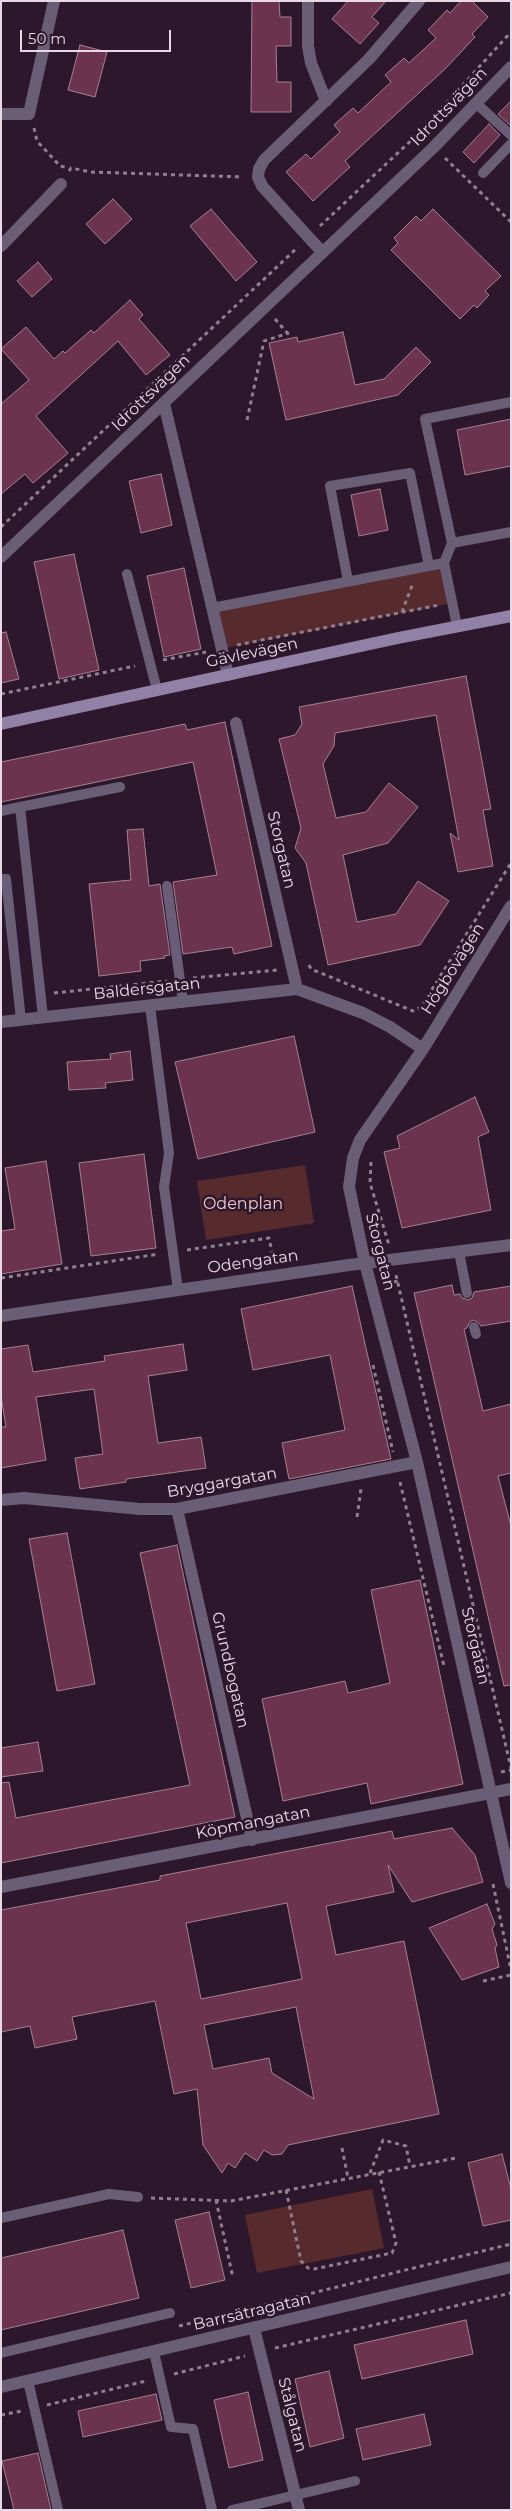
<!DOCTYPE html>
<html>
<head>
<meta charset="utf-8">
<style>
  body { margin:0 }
  #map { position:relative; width:512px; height:2511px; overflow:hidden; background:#2d172c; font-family:Montserrat,sans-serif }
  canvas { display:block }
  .frame { position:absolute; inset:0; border:2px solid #e8d9e7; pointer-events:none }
  .scale { position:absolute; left:20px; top:30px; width:151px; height:22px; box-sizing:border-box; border:2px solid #e8d9e7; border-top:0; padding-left:6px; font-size:15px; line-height:18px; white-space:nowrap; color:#e8d9e7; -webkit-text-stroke:4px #2d172c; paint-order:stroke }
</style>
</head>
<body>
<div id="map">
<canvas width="512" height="2511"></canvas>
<div class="frame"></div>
<div class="scale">50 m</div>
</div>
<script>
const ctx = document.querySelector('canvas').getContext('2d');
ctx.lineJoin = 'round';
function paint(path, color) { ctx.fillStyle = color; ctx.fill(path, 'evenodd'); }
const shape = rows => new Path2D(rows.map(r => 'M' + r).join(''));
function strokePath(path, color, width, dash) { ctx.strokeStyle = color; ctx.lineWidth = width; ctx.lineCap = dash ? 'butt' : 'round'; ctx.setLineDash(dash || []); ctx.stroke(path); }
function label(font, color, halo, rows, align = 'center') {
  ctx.font = font + ' Montserrat,sans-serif'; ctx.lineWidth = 5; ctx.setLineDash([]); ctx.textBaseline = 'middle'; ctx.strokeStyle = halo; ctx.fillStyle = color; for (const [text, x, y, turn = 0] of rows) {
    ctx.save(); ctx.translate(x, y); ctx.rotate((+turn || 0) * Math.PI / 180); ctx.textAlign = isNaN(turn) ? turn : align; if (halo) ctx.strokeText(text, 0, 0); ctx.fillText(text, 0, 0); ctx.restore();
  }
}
const green = shape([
  [444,563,452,603,221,649,212,608],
  [305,1165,314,1223,206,1240,197,1181],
  [372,2189,384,2248,257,2273,245,2215]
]);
const building = shape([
  [252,1,279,1,280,17,291,17,291,46,276,46,277,82,291,82,291,112,251,112,252,1],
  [348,1,386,1,372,17,379,23,360,44,332,19,348,1],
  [461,1,472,1,488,17,472,34,475,37,446,68,345,161,350,167,313,201,286,172,306,154,311,159,340,132,334,125,353,108,358,113,391,82,385,75,404,58,409,63,436,38,428,30,447,10,450,13,461,1],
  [80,45,107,52,95,97,68,90,80,45],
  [511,101,511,124,510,125,498,114,511,101],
  [489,124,500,135,474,163,463,152,489,124],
  [113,199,132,219,105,244,86,224,113,199],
  [211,209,257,262,236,281,190,226,211,209],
  [433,209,501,276,485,291,489,295,477,308,474,305,460,319,391,250,398,243,394,238,416,216,421,221,433,209],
  [38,262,52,279,32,297,17,281,38,262],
  [130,300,143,315,139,319,170,355,146,375,118,341,36,416,68,453,33,483,25,474,1,494,1,404,29,380,1,349,26,327,54,359,63,351,65,353,91,330,94,333,130,300],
  [343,332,355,385,384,379,416,347,431,362,398,395,286,420,269,343,297,337,298,342,343,332],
  [511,419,511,466,465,475,457,430,511,419],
  [161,474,172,525,141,533,129,481,161,474],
  [380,489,388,530,359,536,351,495,380,489],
  [74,554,99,670,59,679,34,562,74,554],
  [184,568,201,649,164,657,147,576,184,568],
  [6,632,19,679,1,683,1,633,6,632],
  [466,676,491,809,483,810,493,866,458,872,450,833,459,840,436,715,335,733,334,746,323,764,336,818,366,812,389,783,418,807,388,843,343,855,357,922,396,914,418,881,449,901,420,945,328,965,306,863,295,848,301,828,279,739,295,735,302,724,299,707,466,676],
  [225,722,272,946,234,954,232,947,183,954,173,882,217,875,193,762,1,802,1,762,185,724,187,730,225,722],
  [143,829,149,886,160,884,170,955,164,956,165,958,140,961,141,971,99,976,89,884,131,880,127,830,143,829],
  [294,1036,315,1132,198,1159,175,1062,294,1036],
  [130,1051,133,1080,105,1083,106,1088,69,1090,67,1062,111,1059,110,1054,130,1051],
  [475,1097,489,1132,478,1137,491,1210,402,1228,384,1152,400,1148,397,1136,475,1097],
  [144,1154,156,1248,91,1256,79,1163,144,1154],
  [46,1161,62,1264,1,1274,1,1231,15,1229,5,1168,46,1161],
  [452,1285,454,1295,460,1294,462,1298,468,1300,472,1298,474,1292,511,1286,511,1321,481,1326,478,1322,473,1320,469,1323,467,1328,464,1329,483,1411,511,1404,511,1473,498,1476,511,1526,511,1685,504,1686,414,1293,452,1285],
  [352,1286,391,1459,289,1479,282,1443,345,1430,330,1355,253,1370,241,1309,352,1286],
  [183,1344,187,1370,148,1376,158,1443,201,1437,206,1468,126,1479,126,1482,80,1489,75,1458,103,1454,94,1389,36,1397,46,1460,1,1468,1,1427,6,1427,1,1396,1,1349,28,1345,33,1372,105,1361,104,1356,183,1344],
  [67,1533,95,1684,57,1691,29,1539,67,1533],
  [177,1545,235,1817,1,1863,1,1783,9,1782,16,1818,190,1785,140,1553,177,1545],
  [420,1580,463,1784,371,1804,367,1783,283,1801,262,1699,345,1681,348,1693,390,1683,371,1590,420,1580],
  [38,1742,43,1771,1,1777,1,1748,38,1742],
  [452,1828,475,1855,483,1882,412,1902,388,1865,394,1892,326,1906,336,1955,404,1941,439,2114,288,2145,282,2154,272,2155,264,2150,257,2161,245,2153,235,2168,228,2163,222,2173,203,2145,197,2089,174,2094,155,2001,72,2017,77,2039,35,2048,30,2026,1,2032,1,1910,160,1880,160,1876,392,1831,394,1839,452,1828],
  [287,1903,302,1979,201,1999,186,1923,287,1903],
  [296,2007,314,2099,272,2073,269,2058,213,2069,204,2025,296,2007],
  [487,1904,495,1924,492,1929,497,1945,495,1948,499,1967,462,1980,429,1928,487,1904],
  [502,2154,511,2189,511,2220,483,2226,468,2163,502,2154],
  [209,2212,225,2280,191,2288,175,2220,209,2212],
  [123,2230,139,2298,1,2330,1,2258,123,2230],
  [466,2320,473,2354,362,2379,354,2345,466,2320],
  [329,2371,344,2438,310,2447,295,2379,329,2371],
  [248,2392,263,2460,229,2468,214,2400,248,2392],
  [156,2394,162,2420,83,2437,78,2411,156,2394],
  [424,2414,431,2445,363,2460,356,2429,424,2414],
  [38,2453,51,2510,14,2510,2,2461,38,2453]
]);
const path = shape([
  [34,128,37,141,60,166,65,167],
  [445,158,511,222],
  [69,171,71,168,91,172,243,177],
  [320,226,419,133,511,32],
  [275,319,290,336],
  [247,420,264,341,289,333],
  [1,527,298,247],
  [402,612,413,583],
  [237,645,439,605],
  [163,660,206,652],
  [1,694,135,666],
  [309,965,311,969,413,1011,421,1007,511,863],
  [193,978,277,970],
  [54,993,167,981],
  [371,1162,370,1183,389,1245],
  [187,1250,269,1238,274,1261],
  [396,1275,511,1768],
  [1,1278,159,1254],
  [386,1284,398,1281],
  [373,1365,393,1452],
  [400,1482,444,1666],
  [357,1517,361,1489],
  [501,1772,511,1770],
  [493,1884,511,1970],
  [483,1981,511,1975],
  [342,2148,348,2178],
  [370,2173,383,2140,406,2146,410,2166],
  [286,2190,301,2261,308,2268,314,2269,392,2253,396,2243,379,2172],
  [151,2198,231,2201,456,2158],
  [216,2200,233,2278],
  [179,2326,511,2244],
  [275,2348,511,2293],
  [174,2374,245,2356],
  [47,2405,146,2381],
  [1,2415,22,2411]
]);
const lane = shape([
  [477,104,511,135],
  [483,173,511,144],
  [452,543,425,419,511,402],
  [127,574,157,690],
  [348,581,330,486,410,473,429,566],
  [212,608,444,563],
  [457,626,444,563,452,543,511,532],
  [20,807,120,787],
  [1,811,20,807,43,1017],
  [1,879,6,879,21,1020],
  [167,886,183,1002],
  [150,1006,169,1153,164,1187,178,1290],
  [459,1252,467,1293],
  [474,1327,476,1334],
  [1,2218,109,2194,138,2197],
  [154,2352,171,2427,193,2429,212,2510],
  [1,2353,170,2313],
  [28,2381,58,2510],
  [232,2510,355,2481]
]);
const street = shape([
  [308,1,308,46,311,63,326,101],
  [1,114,29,114,54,1],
  [1,246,61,184],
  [322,252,262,186,258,177,259,169,264,160,369,59,419,1],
  [164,403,228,675],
  [1,557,434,147,511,67],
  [236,723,297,989,363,1013,390,1027,423,1049],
  [511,906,423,1049,360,1140,353,1158,349,1187,365,1263,417,1462,511,1883],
  [1,1022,297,989],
  [1,1316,349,1265,511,1245],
  [1,1500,24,1498,140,1509,177,1509,417,1462],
  [177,1509,252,1840],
  [1,1887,511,1789],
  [254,2328,299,2510],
  [1,2387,511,2267]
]);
const secondary = shape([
  [1,724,398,638,511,616]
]);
const streetNames = [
  ["Idrottsvägen",449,107,-46],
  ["Idrottsvägen",151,393,-44],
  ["Gävlevägen",252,653,-12],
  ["Storgatan",281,850,77],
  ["Högbovägen",453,969,-58],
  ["Baldersgatan",147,989,-6],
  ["Storgatan",380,1252,76],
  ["Odengatan",253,1262,-8],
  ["Bryggargatan",222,1483,-10],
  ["Storgatan",475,1646,77],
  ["Grundbogatan",230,1670,77],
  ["Köpmangatan",253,1823,-11],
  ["Barrsätragatan",252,2312,-13],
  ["Stålgatan",292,2415,76]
];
const parkNames = [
  ["Odenplan",243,1204]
];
paint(green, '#572b2e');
paint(building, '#6b334d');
strokePath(building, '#a68291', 1);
strokePath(path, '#917f90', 3, [4, 4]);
strokePath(lane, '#695e76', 10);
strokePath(street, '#695e76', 12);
strokePath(secondary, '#9281a7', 12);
label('16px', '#e8d9e7', '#2d172c', streetNames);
label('16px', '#f2c9ca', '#2d172c', parkNames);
</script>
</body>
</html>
